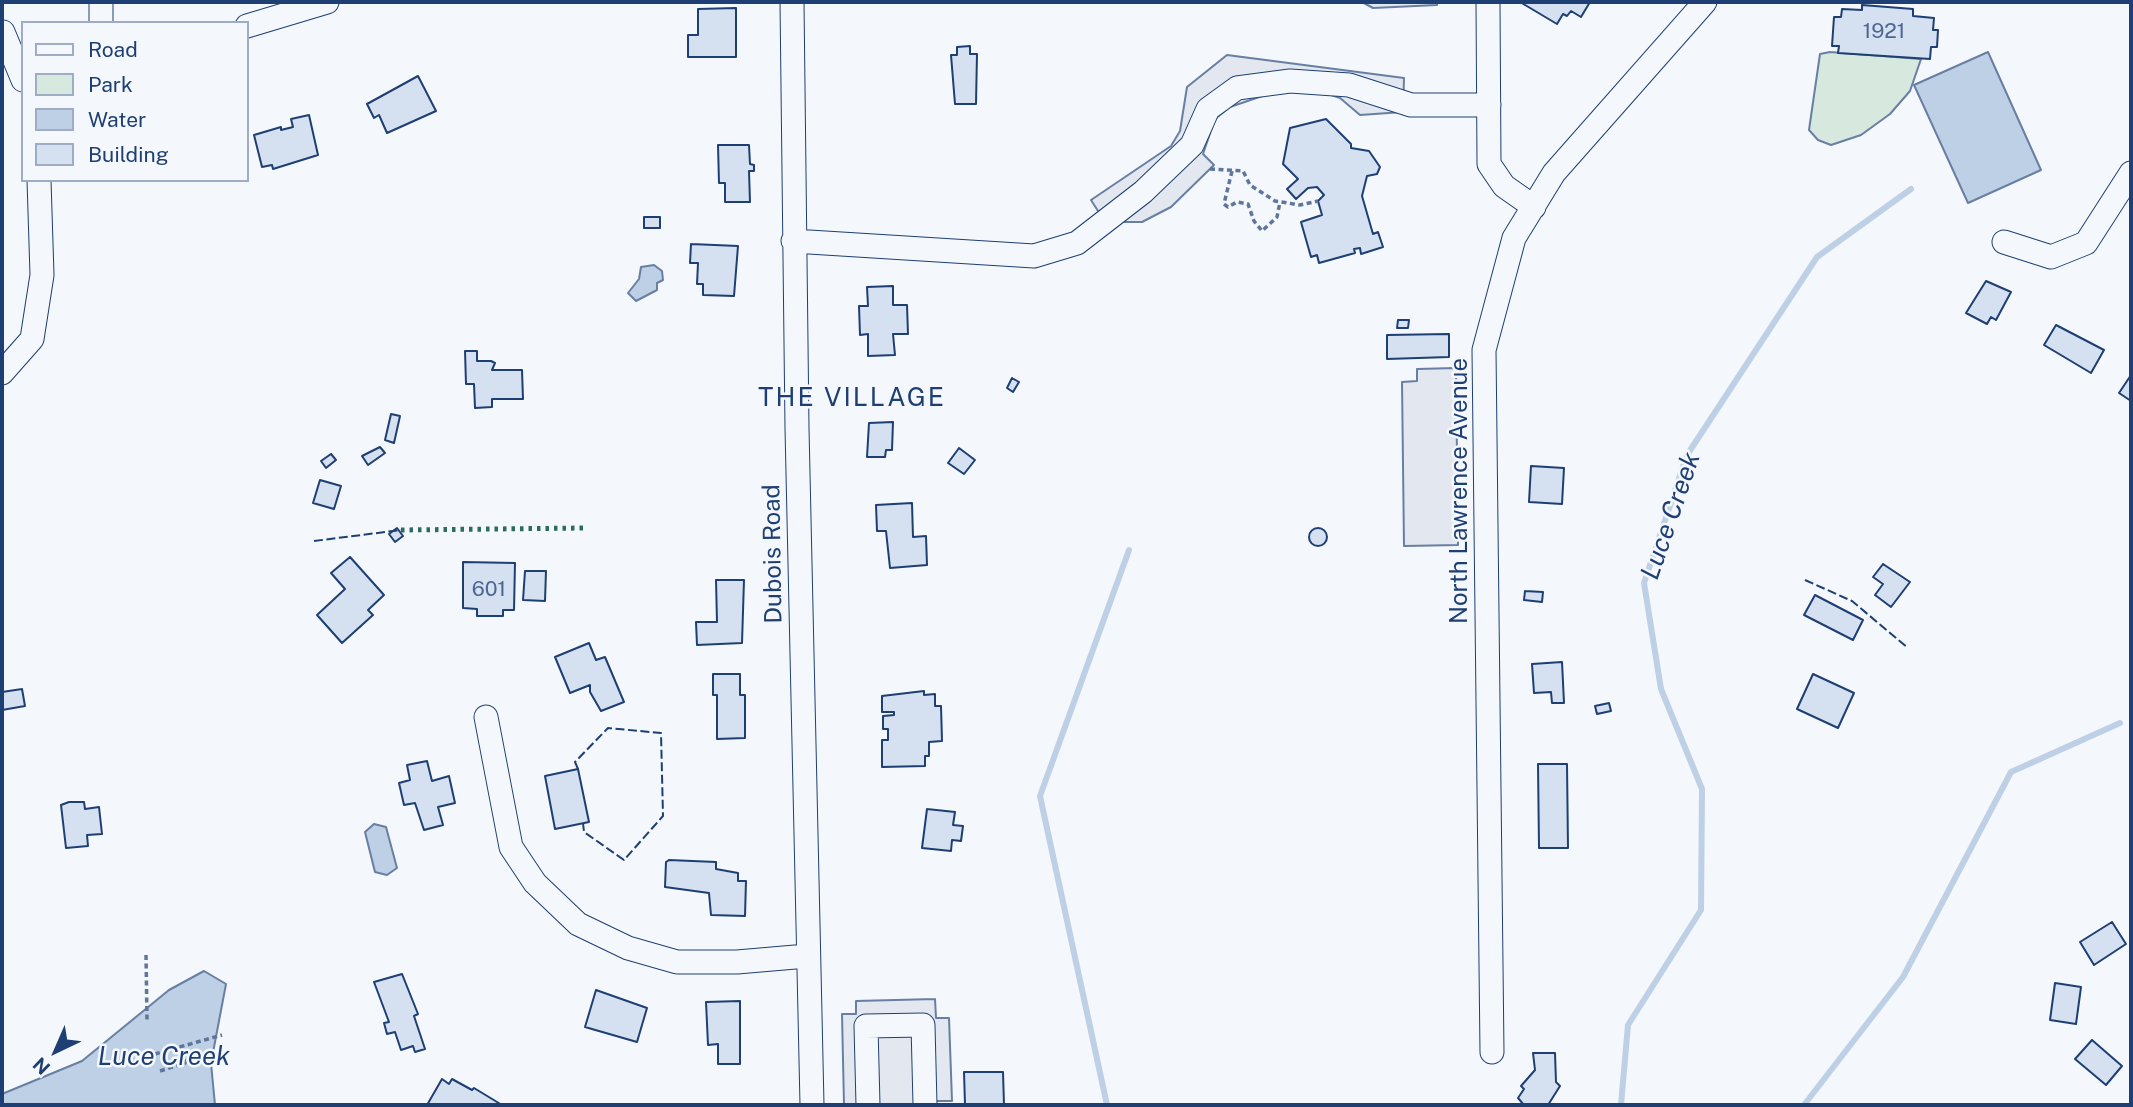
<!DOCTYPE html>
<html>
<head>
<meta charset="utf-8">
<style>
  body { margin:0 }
  #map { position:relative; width:2133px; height:1107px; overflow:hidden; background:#f4f7fb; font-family:"Public Sans",sans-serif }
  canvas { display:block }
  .frame { position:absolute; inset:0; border:4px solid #1d3f73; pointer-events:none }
  .legend { position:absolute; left:21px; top:21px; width:228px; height:161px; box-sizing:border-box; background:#f4f7fb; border:2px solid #9eadc5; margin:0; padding:9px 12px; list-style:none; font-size:21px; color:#1d3f73 }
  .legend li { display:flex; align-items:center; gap:14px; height:35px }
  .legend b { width:35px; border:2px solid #9eadc5 }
  .north { position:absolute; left:21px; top:1016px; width:70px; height:70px; -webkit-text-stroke:5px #f4f7fb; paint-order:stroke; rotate:224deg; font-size:19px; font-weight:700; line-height:28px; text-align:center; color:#1d3f73 }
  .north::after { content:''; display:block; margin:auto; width:24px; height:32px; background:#1d3f73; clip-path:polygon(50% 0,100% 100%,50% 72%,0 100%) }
</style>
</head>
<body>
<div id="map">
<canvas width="2133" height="1107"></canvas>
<div class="frame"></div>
<ul class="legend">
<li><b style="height:9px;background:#f4f7fb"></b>Road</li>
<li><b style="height:19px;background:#d7e8df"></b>Park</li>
<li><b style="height:19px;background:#bed0e5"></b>Water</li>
<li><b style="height:19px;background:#d5e0f0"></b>Building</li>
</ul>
<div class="north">N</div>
</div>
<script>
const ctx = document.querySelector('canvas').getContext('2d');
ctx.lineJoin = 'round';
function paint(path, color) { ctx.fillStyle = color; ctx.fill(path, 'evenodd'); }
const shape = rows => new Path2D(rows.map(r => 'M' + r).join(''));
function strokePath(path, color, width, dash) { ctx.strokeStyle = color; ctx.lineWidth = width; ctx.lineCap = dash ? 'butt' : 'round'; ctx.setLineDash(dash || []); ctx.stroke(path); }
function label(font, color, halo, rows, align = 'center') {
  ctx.font = font + ' "Public Sans",sans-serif'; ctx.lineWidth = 5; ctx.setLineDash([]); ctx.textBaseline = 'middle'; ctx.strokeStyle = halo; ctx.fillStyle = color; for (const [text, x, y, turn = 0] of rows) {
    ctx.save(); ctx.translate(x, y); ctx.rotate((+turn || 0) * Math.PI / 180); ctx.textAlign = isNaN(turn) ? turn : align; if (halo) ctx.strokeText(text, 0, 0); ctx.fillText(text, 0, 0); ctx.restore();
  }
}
const green = shape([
  [1830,52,1921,59,1910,91,1890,114,1861,135,1831,145,1818,140,1809,130,1820,54,1830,52]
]);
const parking = shape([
  [1362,2,1437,2,1437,5,1373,8,1362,2],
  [1227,55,1404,78,1403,112,1360,115,1340,98,1314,89,1274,92,1230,107,1215,119,1203,154,1214,165,1171,207,1142,222,1105,222,1091,200,1171,146,1180,131,1187,87,1227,55],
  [1456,368,1458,545,1404,546,1402,382,1417,381,1417,369,1456,368],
  [935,999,936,1018,949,1018,952,1101,935,1101,934,1105,844,1105,842,1014,856,1014,856,1001,935,999]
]);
const water = shape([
  [1988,52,2041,170,1968,203,1914,85,1988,52],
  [654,265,662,271,663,280,657,283,657,290,636,301,628,293,639,279,641,267,654,265],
  [374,824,386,827,397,868,387,875,375,872,365,832,374,824],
  [204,971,226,984,211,1063,215,1105,2,1105,2,1094,82,1061,169,990,204,971]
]);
const stream = shape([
  [1107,1105,1040,796,1129,550],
  [1621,1105,1628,1025,1701,910,1702,789,1661,689,1644,583,1687,455,1817,257,1911,189],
  [1804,1105,1903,977,2011,772,2120,723]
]);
const building = shape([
  [1520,2,1590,2,1581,17,1571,11,1567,16,1563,14,1557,24,1520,2],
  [1862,5,1913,9,1913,16,1934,18,1933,30,1938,30,1937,47,1931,47,1930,59,1838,53,1839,46,1832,46,1834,17,1841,17,1842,9,1862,10,1862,5],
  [736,8,736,57,688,57,688,35,698,35,698,9,736,8],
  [970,46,970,54,977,54,976,104,955,104,951,55,957,55,957,47,970,46],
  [418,76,436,111,387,133,379,115,374,118,367,104,418,76],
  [309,115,318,155,273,169,272,165,262,167,254,135,281,127,281,130,293,127,291,119,309,115],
  [1326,119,1351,144,1351,148,1369,151,1380,167,1377,174,1367,176,1362,196,1373,234,1378,232,1383,247,1361,254,1360,248,1354,249,1355,253,1319,263,1317,255,1311,257,1301,222,1322,215,1318,201,1324,195,1317,187,1308,188,1296,199,1287,189,1298,179,1283,164,1290,128,1326,119],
  [718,145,749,145,750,164,754,165,754,171,749,171,750,202,725,202,725,183,719,183,718,145],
  [644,217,660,217,660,228,644,228,644,217],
  [691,244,738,246,734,296,703,295,703,284,697,284,698,263,690,263,691,244],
  [1986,281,2011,292,1996,320,1991,317,1987,324,1966,313,1986,281],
  [893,286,893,305,907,305,908,334,893,334,895,355,868,356,868,334,860,335,859,306,868,306,867,287,893,286],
  [1398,320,1409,320,1408,328,1397,328,1398,320],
  [2056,325,2104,350,2091,373,2044,345,2056,325],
  [1449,334,1449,357,1387,359,1387,335,1449,334],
  [465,351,477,351,477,361,491,361,495,363,492,370,522,370,523,399,492,399,492,407,475,408,474,384,466,384,465,351],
  [2131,375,2131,401,2119,393,2131,375],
  [1012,378,1019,382,1013,392,1007,388,1012,378],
  [391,414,400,416,394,443,385,440,391,414],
  [893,422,892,450,886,450,885,457,867,457,869,423,893,422],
  [380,447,385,453,368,465,362,456,380,447],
  [959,448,975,460,964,474,948,463,959,448],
  [331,454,336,460,326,468,321,461,331,454],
  [1531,466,1564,468,1562,504,1529,502,1531,466],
  [320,480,341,486,334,509,313,503,320,480],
  [912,503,913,537,926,536,927,565,890,568,886,531,877,531,876,505,912,503],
  '1309 537a9 9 0 1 1 18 0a9 9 0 1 1-18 0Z',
  [397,528,403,536,395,542,389,534,397,528],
  [350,557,384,595,368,610,373,615,342,643,317,615,345,589,331,573,350,557],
  [463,562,515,563,514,610,503,610,503,616,477,616,477,609,463,608,463,562],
  [1883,564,1910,582,1891,607,1875,595,1883,584,1873,577,1883,564],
  [525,571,546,571,545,601,523,600,525,571],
  [716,580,744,580,742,643,697,645,696,622,717,622,716,580],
  [1525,591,1543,592,1542,602,1524,600,1525,591],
  [1815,595,1863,620,1853,640,1804,615,1815,595],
  [589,643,596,660,605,657,624,702,601,711,590,692,590,685,570,693,555,657,589,643],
  [1562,662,1564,703,1552,703,1551,692,1534,693,1532,664,1562,662],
  [713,674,740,674,740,695,745,695,745,738,717,739,717,695,713,695,713,674],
  [1813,674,1854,693,1838,728,1797,709,1813,674],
  [22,689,25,706,2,710,2,692,22,689],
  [924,691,924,695,935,694,935,706,941,706,942,741,929,742,929,756,925,756,925,766,882,767,882,740,888,740,888,729,883,729,883,716,894,715,894,712,882,712,882,696,924,691],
  [1609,703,1611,711,1597,714,1595,706,1609,703],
  [427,761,432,781,449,776,455,803,438,807,443,825,424,830,415,803,404,805,399,783,410,780,407,765,427,761],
  [1538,764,1567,764,1568,848,1539,848,1538,764],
  [578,769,589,822,555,829,545,776,578,769],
  [69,802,84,802,85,809,99,807,102,834,87,835,88,846,66,848,61,805,69,802],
  [927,809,955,812,953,825,963,826,961,841,952,840,951,851,922,848,927,809],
  [669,860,716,862,716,869,738,873,738,881,746,881,745,916,711,915,709,893,665,887,666,862,669,860],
  [2112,922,2126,944,2094,965,2080,942,2112,922],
  [402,974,418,1014,414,1016,425,1049,415,1052,413,1046,401,1050,395,1032,387,1034,384,1023,389,1022,374,982,402,974],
  [2055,983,2081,987,2076,1024,2050,1020,2055,983],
  [596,990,647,1008,637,1042,585,1027,596,990],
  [740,1001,740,1064,718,1064,718,1044,708,1045,706,1002,740,1001],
  [2092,1040,2122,1066,2106,1085,2075,1059,2092,1040],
  [1533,1053,1555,1053,1556,1082,1560,1086,1548,1105,1524,1105,1518,1098,1524,1089,1521,1086,1535,1070,1533,1053],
  [964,1072,1003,1072,1004,1105,965,1105,964,1072],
  [442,1079,449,1084,452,1079,472,1090,474,1088,502,1105,427,1105,442,1079]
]);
const path = shape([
  [1210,169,1243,171,1250,185,1275,201,1300,205,1318,201],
  [1232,171,1224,204,1228,207,1237,202,1248,204,1254,221,1262,231,1277,217,1280,202],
  [146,955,147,1020],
  [155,1054,222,1035],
  [160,1071,185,1063,180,1047]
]);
const minor = shape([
  [792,2,797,428,812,1105],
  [1488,2,1489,164,1504,186,1534,207],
  [101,23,101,2],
  [247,26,327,2],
  [3,32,23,80],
  [793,241,1034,256,1077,243,1143,192,1192,145,1208,109,1237,88,1290,81,1349,85,1411,105,1489,105],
  [2004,242,2051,257,2086,243,2131,173],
  [2,373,32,339,42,275,39,180],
  [486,717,511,847,535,883,578,924,628,948,677,962,737,962,807,956],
  [1492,1052,1484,350,1514,238,1554,173,1705,2],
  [868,1105,866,1026,923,1025,925,1105]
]);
const hedge = shape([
  [401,530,585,528]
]);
const fence = shape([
  [314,541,401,530],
  [1805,580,1852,601,1908,648],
  [578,769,575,762,608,728,661,733,663,816,624,860,584,832,583,823]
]);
const numberNames = [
  ["1921",1884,32],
  ["601",489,590]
];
const streetNames = [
  ["North Lawrence Avenue",1460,491,-90],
  ["Dubois Road",773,554,-91]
];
const neighbourhoodNames = [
  ["THE VILLAGE",852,398]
];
const waterNames = [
  ["Luce Creek",1671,516,-71],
  ["Luce Creek",164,1057]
];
paint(green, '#d7e8df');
strokePath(green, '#687fa3', 2);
paint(parking, '#e3e8f0');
strokePath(parking, '#687fa3', 2);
paint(water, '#bed0e5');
strokePath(water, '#687fa3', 2);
strokePath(stream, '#bed0e5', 6);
paint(building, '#d5e0f0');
strokePath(building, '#1d3f73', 2);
strokePath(minor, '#1d3f73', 25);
strokePath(path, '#5e769c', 3.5, [5, 3.5]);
strokePath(minor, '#f4f7fb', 23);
strokePath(hedge, '#2c6c60', 5, [3.5, 5]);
strokePath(fence, '#1d3f73', 2, [9, 3.5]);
label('21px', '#4b6792', null, numberNames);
label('24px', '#1d3f73', '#f4f7fb', streetNames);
ctx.letterSpacing = '2px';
label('26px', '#1d3f73', '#f4f7fb', neighbourhoodNames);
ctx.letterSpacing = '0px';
label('italic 26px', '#1d3f73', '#f4f7fb', waterNames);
</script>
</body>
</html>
